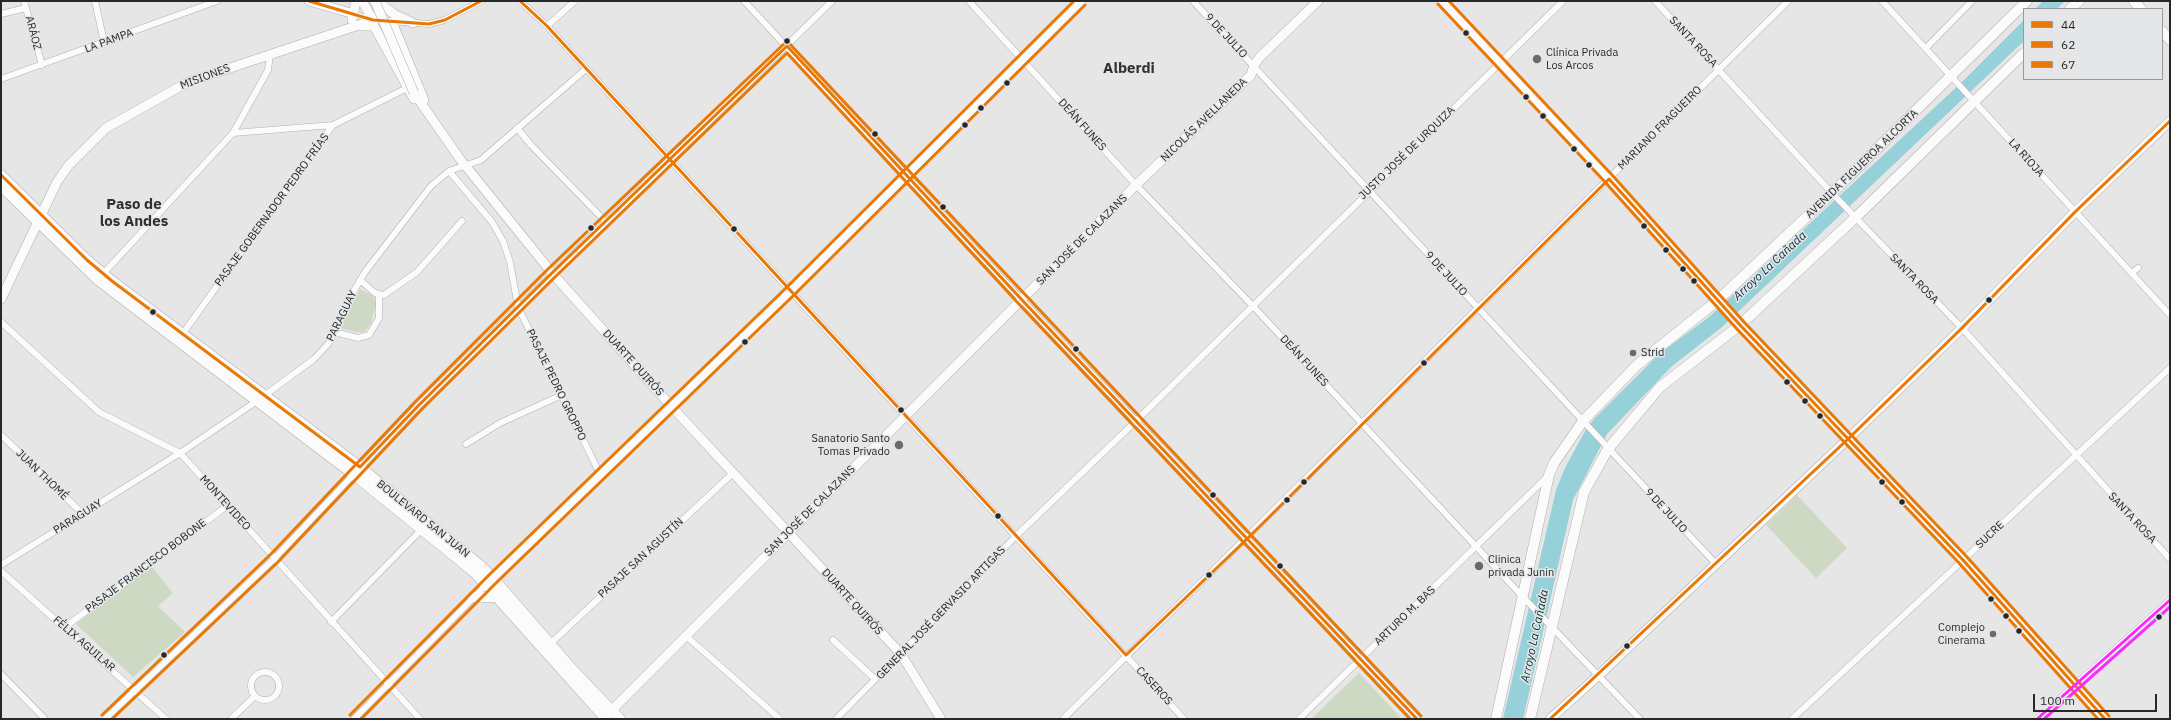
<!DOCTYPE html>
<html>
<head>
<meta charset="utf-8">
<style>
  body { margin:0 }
  #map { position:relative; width:2171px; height:720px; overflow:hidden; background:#e6e6e7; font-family:"IBM Plex Sans",sans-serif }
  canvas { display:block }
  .frame { position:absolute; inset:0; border:2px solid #272828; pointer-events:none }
  .legend { position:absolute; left:2023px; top:8px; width:140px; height:72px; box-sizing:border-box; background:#e5e6e8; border:1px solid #999a9b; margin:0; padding:5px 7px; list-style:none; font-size:12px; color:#272828 }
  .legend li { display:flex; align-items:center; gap:8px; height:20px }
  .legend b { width:20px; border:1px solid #999a9b }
  .scale { position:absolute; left:2033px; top:694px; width:124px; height:18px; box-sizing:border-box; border:2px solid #272828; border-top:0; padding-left:5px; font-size:12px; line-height:14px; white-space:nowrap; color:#272828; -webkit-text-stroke:3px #e5e6e8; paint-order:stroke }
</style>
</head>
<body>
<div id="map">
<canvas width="2171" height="720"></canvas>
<div class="frame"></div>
<ul class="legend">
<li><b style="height:5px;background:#e97804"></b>44</li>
<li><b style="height:5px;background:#e97804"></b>62</li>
<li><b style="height:5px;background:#e97804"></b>67</li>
</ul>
<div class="scale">100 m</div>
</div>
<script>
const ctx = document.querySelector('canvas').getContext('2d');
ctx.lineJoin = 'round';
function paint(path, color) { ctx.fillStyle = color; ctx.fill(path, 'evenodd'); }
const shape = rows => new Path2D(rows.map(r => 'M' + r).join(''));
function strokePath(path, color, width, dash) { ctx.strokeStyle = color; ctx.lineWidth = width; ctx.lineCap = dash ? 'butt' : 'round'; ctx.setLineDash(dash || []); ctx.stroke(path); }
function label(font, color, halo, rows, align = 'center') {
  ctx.font = font + ' "IBM Plex Sans",sans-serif'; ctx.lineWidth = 3; ctx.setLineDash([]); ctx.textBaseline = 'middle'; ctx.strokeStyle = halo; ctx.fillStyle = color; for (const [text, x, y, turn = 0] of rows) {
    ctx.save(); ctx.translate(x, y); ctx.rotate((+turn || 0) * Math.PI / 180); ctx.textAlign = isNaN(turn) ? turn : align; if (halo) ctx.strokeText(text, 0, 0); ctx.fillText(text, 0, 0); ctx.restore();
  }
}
const green = shape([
  [360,289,373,296,376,304,371,324,364,332,356,332,340,328],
  [1797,495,1847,548,1816,578,1766,525],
  [151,566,173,593,158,606,185,632,133,677,76,624],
  [1359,673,1402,719,1311,719]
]);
const water = shape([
  [2043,1,2065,1,2057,9,2035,9],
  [2024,20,2024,41,1722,327,1671,367,1607,434,1573,500,1523,719,1503,719,1556,490,1565,468,1585,431,1594,419,1658,355,1709,317,1961,83]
]);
const street = shape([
  [24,1,42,65],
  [95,1,104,42],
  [520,1,547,26,1184,719],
  [744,1,1022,300,1417,719],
  [969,1,1136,185,1252,305,1522,596,1640,719],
  [1193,1,1716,564],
  [1655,1,1832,193,1962,328,2170,559],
  [1882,1,2170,315],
  [1,14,26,8],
  [354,14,373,20],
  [389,21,429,24,445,20,481,1],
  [547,26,575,1],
  [1926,48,1972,1],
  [1,79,217,1],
  [517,128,531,145,606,222],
  [233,133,333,125],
  [449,171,492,222,503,241,510,262,518,307,600,474],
  [2132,273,2138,268],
  [102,275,233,133,268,70,270,55],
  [360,280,375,293,384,295,417,272,462,221],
  [1,322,99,412,180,453,420,719],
  [334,332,358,338,369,335,379,318,379,295],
  [181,336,333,125,407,88],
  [1,435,83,514],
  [466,444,500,423,562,395],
  [1,565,180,453,257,401,314,359,329,343,348,301,365,272,431,186,449,171,481,160,586,69],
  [1,571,166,719],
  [331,622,422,529],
  [65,627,227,506],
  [685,635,780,719],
  [833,640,875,679],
  [550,644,733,473],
  '251 686a14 14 0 1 1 28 0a14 14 0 1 1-28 0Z',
  [1,674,45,719],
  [105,719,275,558,419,405,832,1],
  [231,719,255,696],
  [354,719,487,584],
  [836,719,1016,536,1137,420,1563,1],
  [1063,719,1788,1],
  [1299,719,1548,476],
  [1792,719,2170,368],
  [2037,719,2170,600]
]);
const secondary = shape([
  [309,1,354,14],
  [362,1,373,20],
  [381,1,383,6,394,14,413,23],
  [352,20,356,1],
  [392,22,424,100],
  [362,26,374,26,414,99],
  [414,93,460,159,552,273,671,406,901,654,941,719],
  [1,299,57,182,68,166,106,128,188,82,377,19,380,8],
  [493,578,791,291,1081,1],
  [607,715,1136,185,1251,75,1254,65,1260,57,1318,1],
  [1550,719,1599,675,1848,439,1962,328,2075,212,2170,121]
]);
const primary = shape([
  [1442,1,1609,179,1740,325,1963,560,2105,719],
  [2134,1,2141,9],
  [2070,9,2079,1],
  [2162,31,2170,40],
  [1,175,87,260,112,281,360,467,480,565,493,578,573,670,620,719],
  [1,186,98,280,353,474,474,572,606,719],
  [473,597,497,597],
  [1496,719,1549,475,1554,463,1583,421,1637,365,1718,300,1832,193,2027,1],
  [1530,719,1584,492,1608,449,1660,387,1740,325,1855,218,2024,53]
]);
const secondaryBridge = shape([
  [375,1,414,93]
]);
const bus1 = shape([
  [309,1,373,20,429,24,445,20,481,1],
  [520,1,547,26,1126,655,1248,538,1609,179,1740,325,1963,560,2105,719],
  [1,175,87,260,112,281,360,467,419,405,552,273,787,46,1022,300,1417,719]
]);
const bus2 = shape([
  [1438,4,1605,182,1736,328,1959,563,2098,719],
  [112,719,278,562,423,408,555,277,787,53,1018,303,1410,719],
  [361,719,497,582,794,295,1085,5]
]);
const bus3 = shape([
  [1449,1,1613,176,1744,322,1967,557,2109,716],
  [102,715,271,554,415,402,548,269,787,41,1421,716],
  [350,715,490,574,787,287,1074,1]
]);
const bus4 = shape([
  [1550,719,1848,439,1962,328,2075,212,2170,121]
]);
const bus5 = shape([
  [2037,719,2170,600]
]);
const bus6 = shape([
  [2044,719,2170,607]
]);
const markers = [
  [1466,33,3.5,"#272828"],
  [787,41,3.5,"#272828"],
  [1537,59,5,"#6a6a6b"],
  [1007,83,3.5,"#272828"],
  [1526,97,3.5,"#272828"],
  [981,108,3.5,"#272828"],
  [1543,116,3.5,"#272828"],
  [965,125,3.5,"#272828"],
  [875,134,3.5,"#272828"],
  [1574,149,3.5,"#272828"],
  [1589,165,3.5,"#272828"],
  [943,207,3.5,"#272828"],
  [1644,226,3.5,"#272828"],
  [591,228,3.5,"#272828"],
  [734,229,3.5,"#272828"],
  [1666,250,3.5,"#272828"],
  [1683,269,3.5,"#272828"],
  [1694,281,3.5,"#272828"],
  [1989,300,3.5,"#272828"],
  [153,312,3.5,"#272828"],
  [745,342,3.5,"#272828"],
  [1076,349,3.5,"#272828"],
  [1633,353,4,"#6a6a6b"],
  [1424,363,3.5,"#272828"],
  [1787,382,3.5,"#272828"],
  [1805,401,3.5,"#272828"],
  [901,410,3.5,"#272828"],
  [1820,416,3.5,"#272828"],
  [899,445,5,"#6a6a6b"],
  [1304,482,3.5,"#272828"],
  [1882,482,3.5,"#272828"],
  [1213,495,3.5,"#272828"],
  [1287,500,3.5,"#272828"],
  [1902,502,3.5,"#272828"],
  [998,516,3.5,"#272828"],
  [1280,566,3.5,"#272828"],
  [1479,566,5,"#6a6a6b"],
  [1209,575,3.5,"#272828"],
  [1991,599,3.5,"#272828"],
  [2006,616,3.5,"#272828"],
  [2159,617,3.5,"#272828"],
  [2019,631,3.5,"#272828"],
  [1993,634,4,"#6a6a6b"],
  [1627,646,3.5,"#272828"],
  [164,655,3.5,"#272828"]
];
const streetNames = [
  ["ARÁOZ",33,33,75],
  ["9 DE JULIO",1226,36,47],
  ["LA PAMPA",109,41,-20],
  ["SANTA ROSA",1693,42,47],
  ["MISIONES",205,77,-21],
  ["NICOLÁS AVELLANEDA",1204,120,-44],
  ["DEÁN FUNES",1082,125,48],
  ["MARIANO FRAGUEIRO",1660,128,-45],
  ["JUSTO JOSÉ DE URQUIZA",1407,153,-44],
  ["LA RIOJA",2026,158,48],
  ["AVENIDA FIGUEROA ALCORTA",1862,164,-44],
  ["PASAJE GOBERNADOR PEDRO FRÍAS",272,210,-54],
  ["SAN JOSÉ DE CALAZANS",1082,240,-45],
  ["9 DE JULIO",1446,274,47],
  ["SANTA ROSA",1914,279,46],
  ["PARAGUAY",342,316,-64],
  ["DEÁN FUNES",1304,361,47],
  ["DUARTE QUIRÓS",633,363,48],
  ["PASAJE PEDRO GROPPO",556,385,64],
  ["JUAN THOMÉ",42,475,44],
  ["MONTEVIDEO",225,503,48],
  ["SAN JOSÉ DE CALAZANS",810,511,-45],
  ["9 DE JULIO",1666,511,47],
  ["PARAGUAY",78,517,-32],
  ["SANTA ROSA",2132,518,47],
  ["BOULEVARD SAN JUAN",423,519,39],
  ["SUCRE",1990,535,-43],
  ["PASAJE SAN AGUSTÍN",641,558,-43],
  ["PASAJE FRANCISCO BOBONE",146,566,-37],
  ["DUARTE QUIRÓS",852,602,48],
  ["GENERAL JOSÉ GERVASIO ARTIGAS",941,613,-46],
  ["ARTURO M. BAS",1405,616,-44],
  ["FÉLIX AGUILAR",84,644,41],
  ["CASEROS",1154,686,47]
];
const poiNames = [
  ["Clínica Privada",1546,53],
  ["Los Arcos",1546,66],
  ["Strid",1641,353],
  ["Sanatorio Santo",890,439,"right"],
  ["Tomas Privado",890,452,"right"],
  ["Clinica",1488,560],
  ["privada Junin",1488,573],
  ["Complejo",1985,628,"right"],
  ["Cinerama",1985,641,"right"]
];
const waterNames = [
  ["Arroyo La Cañada",1770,266,-43],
  ["Arroyo La Cañada",1535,636,-78]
];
const districtNames = [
  ["Alberdi",1129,69],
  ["Paso de",134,205],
  ["los Andes",134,222]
];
paint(green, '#cdd9c2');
paint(water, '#96d0d8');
strokePath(street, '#afafb0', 7);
strokePath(secondary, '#afafb0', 10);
strokePath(primary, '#afafb0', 11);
strokePath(street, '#fbfbfb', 6);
strokePath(secondary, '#fbfbfb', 9);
strokePath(primary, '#fbfbfb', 10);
strokePath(secondaryBridge, '#afafb0', 10, []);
strokePath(secondaryBridge, '#fbfbfb', 9);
strokePath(bus1, '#e97804', 3);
strokePath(bus2, '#e97804', 3);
strokePath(bus3, '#e97804', 3);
strokePath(bus4, '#e97804', 3);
strokePath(bus5, '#fe27ff', 3);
strokePath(bus6, '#fe27ff', 3);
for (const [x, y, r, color] of markers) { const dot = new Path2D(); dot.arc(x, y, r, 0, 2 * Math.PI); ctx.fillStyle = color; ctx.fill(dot); strokePath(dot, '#e5e6e8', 1.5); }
label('11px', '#272828', '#e5e6e8', streetNames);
label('11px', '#272828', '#e5e6e8', poiNames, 'left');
label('italic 12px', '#073136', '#e5e6e8', waterNames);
label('bold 15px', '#303132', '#e5e6e8', districtNames);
</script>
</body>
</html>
